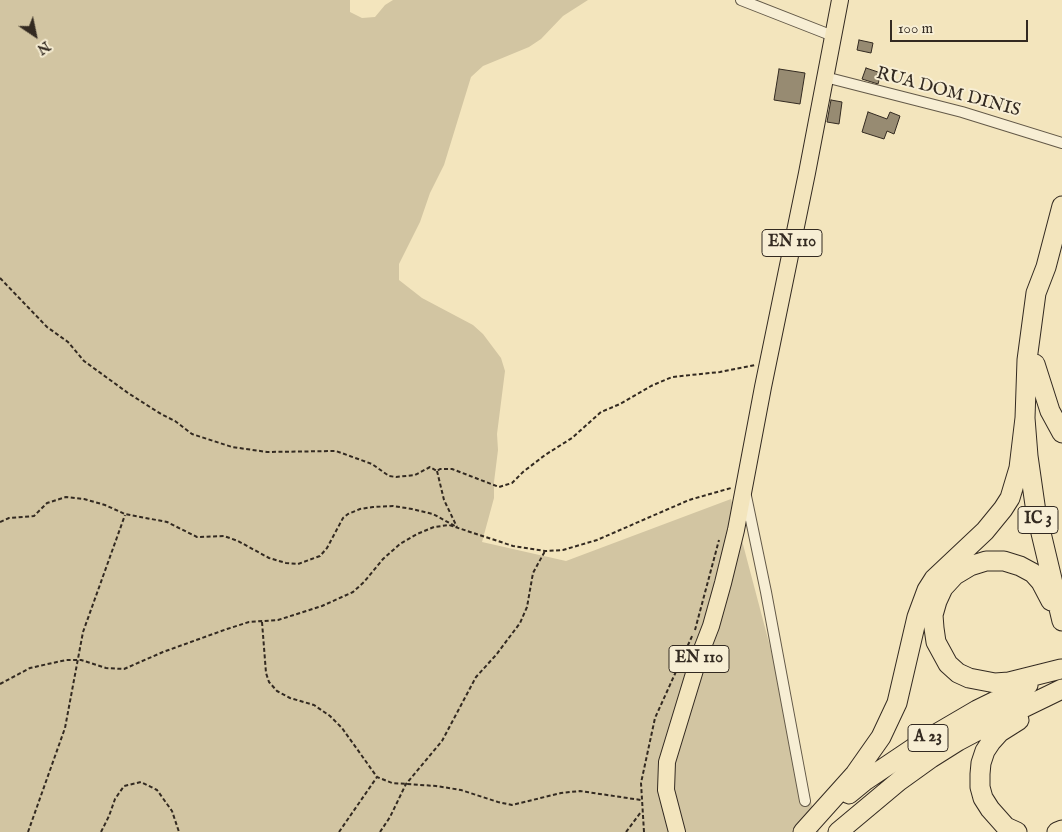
<!DOCTYPE html>
<html>
<head>
<meta charset="utf-8">
<style>
  body { margin:0 }
  #map { position:relative; width:1062px; height:832px; overflow:hidden; background:#f3e5bd; font-family:"IM FELL English",serif }
  canvas { display:block }
  .north { position:absolute; left:10px; top:10px; width:50px; height:50px; -webkit-text-stroke:4px #f7eed4; paint-order:stroke; rotate:146deg; font-size:14px; font-weight:700; line-height:20px; text-align:center; color:#332a21 }
  .north::after { content:''; display:block; margin:auto; width:18px; height:22px; background:#332a21; clip-path:polygon(50% 0,100% 100%,50% 72%,0 100%) }
  .scale { position:absolute; left:890px; top:20px; width:138px; height:22px; box-sizing:border-box; border:2px solid #332a21; border-top:0; padding-left:6px; font-size:15px; line-height:18px; white-space:nowrap; color:#332a21; -webkit-text-stroke:4px #f7eed4; paint-order:stroke }
</style>
</head>
<body>
<div id="map">
<canvas width="1062" height="832"></canvas>
<div class="north">N</div>
<div class="scale">100 m</div>
</div>
<script>
const ctx = document.querySelector('canvas').getContext('2d');
ctx.lineJoin = 'round';
function paint(path, color) { ctx.fillStyle = color; ctx.fill(path, 'evenodd'); }
const shape = rows => new Path2D(rows.map(r => 'M' + r).join(''));
function strokePath(path, color, width, dash) { ctx.strokeStyle = color; ctx.lineWidth = width; ctx.lineCap = dash ? 'butt' : 'round'; ctx.setLineDash(dash || []); ctx.stroke(path); }
function label(font, color, halo, rows, align = 'center') {
  ctx.font = font + ' "IM FELL English",serif'; ctx.lineWidth = 4; ctx.setLineDash([]); ctx.textBaseline = 'middle'; ctx.strokeStyle = halo; ctx.fillStyle = color; for (const [text, x, y, turn = 0] of rows) {
    ctx.save(); ctx.translate(x, y); ctx.rotate((+turn || 0) * Math.PI / 180); ctx.textAlign = isNaN(turn) ? turn : align; if (halo) ctx.strokeText(text, 0, 0); ctx.fillText(text, 0, 0); ctx.restore();
  }
}
const green = shape([
  [0,0,350,0,350,12,362,18,375,17,385,5,393,0,588,0,563,16,541,39,529,47,483,66,471,77,444,165,430,193,420,222,399,264,399,280,422,298,473,325,483,334,501,358,505,371,497,434,498,450,494,482,494,498,482,542,566,561,731,499,819,832,0,832]
]);
const building = shape([
  [859,40,873,43,871,53,857,50,859,40],
  [866,68,881,73,878,84,862,79,866,68],
  [779,69,805,73,800,104,774,100,779,69],
  [831,100,842,102,839,124,827,122,831,100],
  [868,112,887,119,890,112,900,116,894,134,887,131,884,139,862,132,868,112]
]);
const path = shape([
  [0,278,47,327,68,342,84,361,128,393,161,414,175,421,192,434,232,447,267,452,336,451,372,464,389,476,396,477,415,475,430,467,437,471,440,469,452,469,499,487,512,483,523,472,545,455,572,438,601,412,620,404,651,386,672,377,720,372,755,365],
  [437,471,444,500,457,527],
  [0,522,9,518,34,516,47,503,66,497,84,499,105,505,125,514,167,522,197,537,224,536,238,541,269,558,286,563,298,564,320,556,327,548,343,518,348,514,360,509,373,507,393,506,412,509,433,514,455,526],
  [262,622,266,673,269,682,277,691,290,698,314,705,330,716,342,728,377,777,392,783,436,786,461,790,498,802,512,805,561,793,580,791,641,800],
  [695,630,719,540],
  [0,684,30,668,66,660,81,660,106,668,124,669,163,652,227,629,249,622,278,620,322,606,353,592,364,582,383,559,400,544,417,534,434,527,449,525,513,546,545,551,563,550,597,540,689,500,731,488],
  [28,832,65,728,83,632,125,515],
  [101,832,109,816,115,799,124,786,141,782,157,790,172,811,179,832],
  [339,832,377,777],
  [380,832,390,817,406,784,442,741,476,677,496,655,520,623,527,607,533,573,545,551],
  [626,832,641,812],
  [644,832,641,783,655,718,693,634]
]);
const street = shape([
  [741,0,833,36],
  [825,77,962,112,1062,143],
  [746,496,766,592,805,801]
]);
const primary = shape([
  [677,832,666,790,667,762,699,657,711,626,723,583,736,530,763,387,807,173,840,0]
]);
const highway = shape([
  [1062,206,1046,267,1036,293,1027,360,1025,418,1028,456,1036,512,1062,621],
  [1035,364,1050,411,1062,433],
  [1051,601,1041,582,1033,573,1020,566,1004,561,986,561,970,566,955,575,943,588,937,601,933,615,934,628,936,642,948,664,958,673,969,678,995,683,1009,682,1061,669],
  [849,794,866,780,924,741,977,710,1028,685],
  [803,832,855,774,881,737,897,703,917,617,927,590,934,579,985,531,1003,509,1010,498,1019,468,1025,418],
  [838,832,899,781,931,758,958,741,990,724,1062,689],
  [1017,832,1006,827,990,809,983,798,980,787,980,774,981,763,985,751,991,742,1000,732,1019,720],
  [1057,832,1062,830]
]);
const shields = [
  [792,243,60],
  [1038,520,40],
  [699,659,60],
  [928,738,40]
];
const shieldNames = [
  ["EN 110",792,243],
  ["IC 3",1038,520],
  ["EN 110",699,659],
  ["A 23",928,738]
];
const streetNames = [
  ["RUA DOM DINIS",948,93,15]
];
paint(green, '#d2c5a2');
paint(building, '#978b72');
strokePath(building, '#332a21', 1);
strokePath(street, '#635948', 12);
strokePath(primary, '#332a21', 18);
strokePath(highway, '#332a21', 21);
strokePath(path, '#332a21', 2, [4, 2.5]);
strokePath(street, '#f7eed4', 10);
strokePath(primary, '#f3e5bd', 16);
strokePath(highway, '#f3e5bd', 19);
for (const [x, y, w] of shields) { const box = new Path2D(); box.roundRect(x - w / 2, y - 13.5, w, 27, 4); ctx.fillStyle = '#f7eed4'; ctx.fill(box); strokePath(box, '#332a21', 1); }
label('bold 16px', '#332a21', null, shieldNames);
label('18px', '#332a21', '#f7eed4', streetNames);
</script>
</body>
</html>
